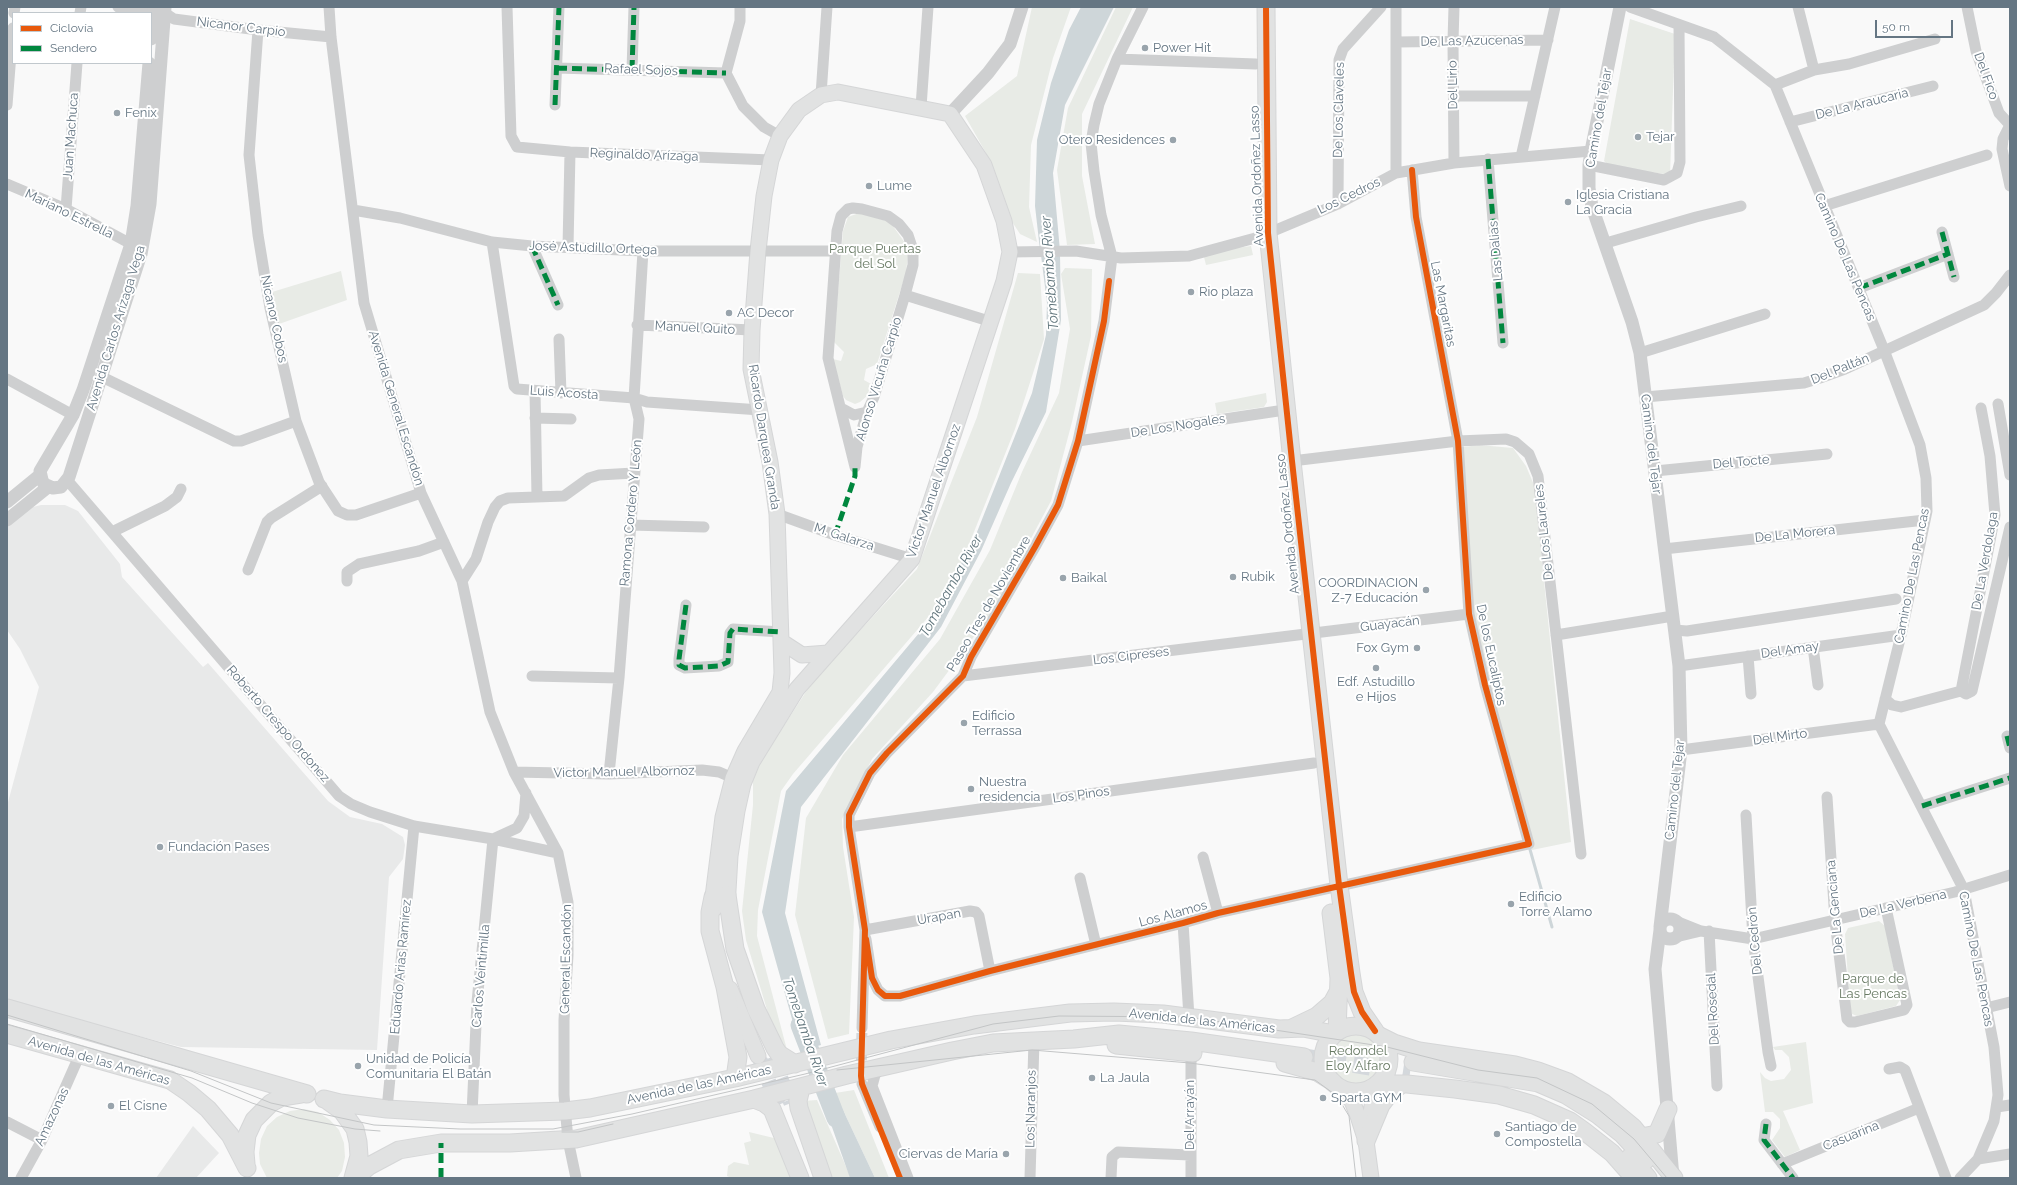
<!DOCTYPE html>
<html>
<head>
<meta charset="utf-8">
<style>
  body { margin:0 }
  #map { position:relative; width:2017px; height:1185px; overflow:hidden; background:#f9f9f9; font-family:Raleway,sans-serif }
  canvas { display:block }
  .frame { position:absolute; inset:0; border:8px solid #657683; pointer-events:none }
  .legend { position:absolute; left:12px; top:12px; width:140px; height:52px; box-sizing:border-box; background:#fff; border:1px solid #c1c8cd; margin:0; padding:5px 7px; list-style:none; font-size:12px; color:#657683 }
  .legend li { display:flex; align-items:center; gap:8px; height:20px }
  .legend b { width:20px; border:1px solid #c1c8cd }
  .scale { position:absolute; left:1875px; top:20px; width:78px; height:18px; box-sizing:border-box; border:2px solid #657683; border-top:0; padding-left:5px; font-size:12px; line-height:14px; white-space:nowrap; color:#657683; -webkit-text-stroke:3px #fff; paint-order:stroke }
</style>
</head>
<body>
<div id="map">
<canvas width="2017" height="1185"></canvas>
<div class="frame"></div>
<ul class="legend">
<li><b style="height:5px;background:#e8590c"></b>Ciclovía</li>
<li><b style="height:5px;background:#00873e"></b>Sendero</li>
</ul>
<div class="scale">50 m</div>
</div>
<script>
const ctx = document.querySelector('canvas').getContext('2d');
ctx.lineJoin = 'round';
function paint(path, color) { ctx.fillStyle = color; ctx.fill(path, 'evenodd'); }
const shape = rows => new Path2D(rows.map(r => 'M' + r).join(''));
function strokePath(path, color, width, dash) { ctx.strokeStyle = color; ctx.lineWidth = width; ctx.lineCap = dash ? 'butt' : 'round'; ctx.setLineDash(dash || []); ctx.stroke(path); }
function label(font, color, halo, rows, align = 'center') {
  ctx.font = font + ' Raleway,sans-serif'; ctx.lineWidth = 4; ctx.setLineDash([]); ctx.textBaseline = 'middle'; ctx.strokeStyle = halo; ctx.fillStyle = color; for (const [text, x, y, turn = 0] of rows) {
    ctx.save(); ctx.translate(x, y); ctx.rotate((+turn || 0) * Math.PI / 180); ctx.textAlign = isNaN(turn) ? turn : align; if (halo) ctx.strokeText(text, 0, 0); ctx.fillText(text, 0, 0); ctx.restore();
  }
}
const built = shape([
  [41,505,65,505,78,511,120,564,122,577,203,667,208,663,328,801,350,817,382,824,403,837,405,845,403,859,389,877,377,1050,181,1047,7,1002,7,806,39,687,20,649,7,630,7,527,18,516,33,507],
  [193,1126,219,1153,196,1178,156,1178]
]);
const green = shape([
  [1032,7,1071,7,1053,58,1031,145,1029,207,1037,242,1020,234,1009,217,986,153,965,116,1017,76],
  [1116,7,1133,7,1082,114,1082,176,1095,244,1067,245,1057,170,1068,108],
  [1630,19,1675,34,1670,175,1610,166,1604,161],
  [859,213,887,221,893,226,905,243,908,254,906,273,877,364,866,369,864,380,871,384,867,396,860,402,855,404,846,400,843,396,833,359,841,361,844,352,834,342,843,231,848,217],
  [1251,246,1253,255,1206,265,1204,257,1229,249],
  [1065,268,1092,269,1091,336,1072,422,1051,501,990,615,933,692,872,759,842,819,843,847,854,917,849,1034,828,1039,795,915,806,818,843,755,940,639,990,550,1022,472,1059,393,1070,329,1061,274],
  [341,271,347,300,279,324,272,292],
  [1018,273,1040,274,1044,339,1015,429,962,562,930,615,793,774,781,791,758,910,757,936,787,1050,771,1023,746,940,742,911,753,805,753,773,813,681,917,569,977,417],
  [1266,393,1267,402,1264,407,1217,414,1215,403],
  [1479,445,1513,448,1526,466,1534,485,1571,842,1532,850,1468,615,1457,448],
  [1879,921,1885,926,1900,1000,1896,1006,1857,1016,1852,1014,1850,1008,1845,934,1848,928],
  '1329 1059a28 28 0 1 1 56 0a28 28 0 1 1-56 0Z',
  [1806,1042,1813,1103,1783,1111,1800,1150,1785,1157,1772,1140,1780,1128,1780,1119,1773,1112,1765,1112,1760,1072,1765,1078,1771,1081,1784,1079,1791,1070,1789,1057,1782,1050,1775,1050,1773,1047],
  [854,1090,889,1178,875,1178,835,1093],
  [817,1100,851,1178,830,1178,803,1101],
  [304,1109,318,1112,330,1120,339,1130,344,1143,345,1157,342,1171,337,1178,267,1178,260,1164,259,1153,261,1139,267,1126,277,1117,290,1111],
  [749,1132,778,1139,797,1178,731,1178,727,1176,728,1166,734,1162,749,1165,744,1143,751,1141]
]);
const water = shape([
  [1081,7,1114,7,1065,105,1053,173,1060,251,1040,250,1035,206,1037,140,1051,83,1069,30],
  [1060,254,1061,320,1046,412,1011,483,981,551,941,627,801,807,785,913,821,1045,801,1051,762,912,786,791,925,626,950,586,977,532,1032,393,1046,335,1047,303,1041,255],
  [835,1093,875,1178,850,1178,821,1096]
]);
const stream = shape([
  [1529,846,1552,927]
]);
const river = shape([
  [800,1025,836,1118]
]);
const minorTunnel = shape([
  [861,1077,862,1028]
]);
const secondaryTunnel = shape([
  [772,1057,791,1103],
  [760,1060,778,1105]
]);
const primaryTunnel = shape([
  [1304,1057,1410,1073]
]);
const minor = shape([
  [118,7,165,13,174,19,258,30,331,37],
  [329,7,331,37,364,303,421,493,462,581,490,712,514,772,558,853,568,902,568,955,564,1020,564,1095,568,1140,576,1178],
  [507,7,511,136,517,147,570,152,771,160],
  [740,7,740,21,726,73,743,106,764,127,780,136],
  [1396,7,1396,173],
  [1454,7,1453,41,1454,163],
  [1630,7,1714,37,1775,85,1884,350,1920,445,1926,478,1927,511,1901,635,1879,724,1964,890,1994,1047,1998,1095,1994,1121,1978,1159,1960,1178],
  [1967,7,1976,51,1999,113,2010,125],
  [14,13,15,7],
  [80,13,81,7],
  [258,30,249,155,258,235,270,308,296,421,319,482,338,511,347,515,356,515,421,493],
  [1397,42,1548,40],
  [1117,59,1256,64],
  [557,68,726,73],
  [632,70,634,7],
  [1814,70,1849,64,1935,39],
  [1775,85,1814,70,1798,7],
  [821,95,827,7],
  [1454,96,1535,96],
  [7,105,13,28],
  [555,105,559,7],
  [921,107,928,7],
  [1790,122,1933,86],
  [2010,125,2003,139,2002,149,2010,186],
  [1521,157,1555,7],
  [1488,159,1503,343],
  [1589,165,1664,180,1677,173,1680,162,1679,25],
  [7,184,66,209,131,244],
  [1338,204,1339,60,1343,49,1381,7],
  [1824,206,1987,155],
  [853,208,862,209,888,216,899,224,908,235,913,250,913,265,905,295,874,397,867,412,857,447,855,467,828,358,837,231,841,216,848,209,853,208],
  [66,209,77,63],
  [353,210,400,218,492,242,532,246,643,251,836,251],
  [1942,232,1954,277],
  [492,242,514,386,517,389,634,398,647,402,760,410],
  [1606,243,1696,217,1741,206],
  [532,246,558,305],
  [568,247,570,152],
  [1010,252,1076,251,1121,258,1189,256,1259,237,1338,204,1396,173,1454,163,1591,151],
  [1859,288,1948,254],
  [905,295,992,322],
  [637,325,752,330],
  [559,339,561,393],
  [1640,353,1765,314],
  [102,377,234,441,241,441,296,421],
  [7,379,73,415],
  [535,391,537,497],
  [1645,397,1804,383,1820,378,1845,369,1984,305,1996,293,2010,275],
  [1998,404,2010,475],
  [841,408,854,415,867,412],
  [535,418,571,419],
  [1078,441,1278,411],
  [1292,461,1458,441,1506,439,1515,442,1529,454,1538,476,1581,854],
  [1655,471,1827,454],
  [68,481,339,796,351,804,370,812,414,826,493,839,558,853],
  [777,514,835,535,912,559],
  [630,525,704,527],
  [112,532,165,506,177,497,181,489],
  [1664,549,1925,520],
  [248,570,267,522,271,518,322,486],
  [347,581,347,572,359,564,419,551,444,542],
  [462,581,476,559,488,522,495,507,500,501,508,498,564,496,589,478,599,475,634,473],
  [686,605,679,659,679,665,685,668,719,666,728,662,730,633,733,629,781,632],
  [1674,630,1687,631,1896,599],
  [1556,635,1673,616],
  [1813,647,1818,685],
  [1748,656,1751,694],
  [1679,666,1901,635],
  [532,676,619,678],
  [963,676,1469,614],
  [1961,691,1995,515,1990,456,1981,408],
  [1885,699,1892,705,1901,707,1961,691,1966,694,1972,691,2010,527],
  [2007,736,2010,748],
  [1681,750,1879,724],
  [514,772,609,774,702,770,719,772,733,778],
  [609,774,619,678,639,419,634,398,643,251],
  [1827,797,1835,921,1847,1019,1850,1022,1855,1022,1904,1010,1907,1005,1886,908],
  [1922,806,2010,778],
  [1746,815,1753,939,1768,1052,1771,1066],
  [849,827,1314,763],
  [493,839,517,828,524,816,526,793],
  [1203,857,1218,913],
  [1080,878,1096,945],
  [1676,921,1701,931,1753,939,1955,892,2010,875],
  [1183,923,1189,1017],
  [865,930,970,911,976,912,979,916,990,971],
  [1709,931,1717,1086],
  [1676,937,1701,931],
  [866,939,872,978,878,990,885,996,900,996,990,971,1183,923,1218,913,1529,844,1485,685,1469,614,1458,441,1416,217,1412,170],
  [1986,1008,2010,1002],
  [862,1028,865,930,849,827,849,815,870,773,887,753,963,676,971,657,1035,547,1058,505,1078,441,1104,321,1112,257,1101,215,1094,171,1091,143,1094,125,1099,104,1117,59,1143,7],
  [1191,1053,1191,1178],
  [880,1068,875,1075,872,1086,908,1178],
  [1889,1069,1900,1067,1905,1070,1946,1178],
  [862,1084,880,1127],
  [1997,1107,2010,1105],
  [387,1109,414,826],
  [472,1114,477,1002,493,839],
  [7,1122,42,1140],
  [1766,1124,1764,1140,1793,1178],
  [1978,1159,2010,1154],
  [1782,1164,1919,1108],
  [21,1178,42,1140,80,1054],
  [1030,1178,1034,1040],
  [1111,1178,1112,1157,1118,1152,1190,1155]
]);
const tertiary = shape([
  [1620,7,1591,151,1589,165,1589,188,1592,207,1632,322,1640,353,1679,666,1681,750,1660,927],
  [151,39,154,7],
  [149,63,137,206,131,244,83,390,73,415,40,471,42,480,44,484,53,488,61,487,69,477,141,254,150,204,165,7],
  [950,114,988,73,1010,44,1022,7],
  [7,502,40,475],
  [7,520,48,487],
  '1660 929a10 10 0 1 1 20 0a10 10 0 1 1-20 0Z',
  [1660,930,1655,969,1673,1177]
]);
const secondary = shape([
  [782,642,802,655,828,653],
  [714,909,713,897,723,817,733,778,745,751,780,692,782,673,777,514,770,462,751,369,752,330,758,251,764,196,771,160,780,136,799,110,821,95,838,92,950,114,984,165,1004,221,1010,252,1004,281,912,559,797,689,752,762,743,784,737,811,730,856,727,908],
  [730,989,758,1056],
  [1339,1087,1352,1101,1358,1116,1366,1141,1371,1178],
  [1370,1120,1375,1086]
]);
const primary = shape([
  [1266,7,1268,233,1292,461,1339,885,1351,973,1354,992,1362,1012,1375,1031],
  [727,895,735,949,756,1009,775,1048,779,1054,795,1064],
  [713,897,710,912,710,931,725,987,738,1057,735,1078],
  [1331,913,1339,978,1337,1032],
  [7,1008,307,1094],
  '1323 1059a33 33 0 1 1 66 0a33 33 0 1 1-66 0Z',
  [1292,1028,1317,1016,1332,1003,1338,992],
  [7,1034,170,1080,189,1093,208,1109,230,1135,247,1168],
  [1380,1036,1394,1043,1419,1051,1515,1065,1538,1071,1568,1082,1604,1103,1633,1127,1674,1178],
  [1116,1045,1193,1053],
  [1413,1062,1538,1083,1566,1095,1598,1115,1622,1134,1646,1160],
  [1285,1063,1317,1072,1333,1082],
  [1377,1084,1407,1084,1455,1089,1499,1095,1534,1105,1570,1121,1584,1131,1612,1153,1634,1178],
  [801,1088,798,1101,799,1108,823,1178],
  [324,1099,340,1103,387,1109,472,1114,565,1111,590,1108,735,1078,891,1040,974,1025,1070,1013,1114,1012,1163,1014,1279,1029,1303,1028,1334,1034],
  [754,1099,764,1103,772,1109,800,1178],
  [328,1101,342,1111,355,1129,358,1142,359,1156,353,1178],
  [1641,1137,1657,1134,1668,1109],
  [1366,1141,1381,1105,1390,1093,1402,1084],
  [1630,1157,1648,1178],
  [246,1164,245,1152,247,1135,254,1120,271,1103,282,1097,301,1094],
  [355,1178,369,1166,399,1150,441,1143,510,1143,576,1139,754,1099,847,1075,952,1051,993,1043,1074,1039,1119,1034,1191,1041,1304,1057]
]);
const tram = shape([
  [7,1015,191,1071,271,1103,374,1125,460,1129,553,1129,632,1114,805,1074,993,1024,1059,1016,1189,1017,1387,1047,1478,1070,1537,1078,1592,1104,1634,1139,1667,1178],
  [7,1024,192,1078,252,1103,298,1118,355,1129,380,1131],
  [837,1070,1032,1050,1190,1063,1315,1080,1337,1096,1349,1116,1356,1178],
  [562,1132,578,1132,613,1124]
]);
const quiet = shape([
  [557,68,726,73],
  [632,70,634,7],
  [555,105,559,7],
  [1488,159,1503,343],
  [1942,232,1954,277],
  [532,246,558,305],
  [1859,288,1948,254],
  [835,535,855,476,855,467],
  [686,605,679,659,679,665,685,668,719,666,728,662,730,633,733,629,781,632],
  [2007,736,2010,748],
  [1922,806,2010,778],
  [1766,1124,1764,1140,1793,1178],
  [441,1178,441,1143]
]);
const cycleway = shape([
  [1266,7,1268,233,1292,461,1339,885,1351,973,1354,992,1362,1012,1375,1031],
  [866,939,872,978,878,990,885,996,900,996,990,971,1183,923,1218,913,1529,844,1485,685,1469,614,1458,441,1416,217,1412,170],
  [900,1178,862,1084,861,1076,865,930,849,827,849,815,870,773,887,753,963,676,971,657,1035,547,1058,505,1078,441,1104,321,1109,281]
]);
const markers = [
  [1145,48,4,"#99a4ac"],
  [117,113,4,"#99a4ac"],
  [1638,137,4,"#99a4ac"],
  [1173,140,4,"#99a4ac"],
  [869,186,4,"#99a4ac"],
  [1568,202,4,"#99a4ac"],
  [1191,292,4,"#99a4ac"],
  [729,313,4,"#99a4ac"],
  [1233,577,4,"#99a4ac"],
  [1063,578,4,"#99a4ac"],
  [1426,590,4,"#99a4ac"],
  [1417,648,4,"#99a4ac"],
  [1376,668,4,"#99a4ac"],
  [964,723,4,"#99a4ac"],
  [971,789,4,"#99a4ac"],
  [160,847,4,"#99a4ac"],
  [1511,904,4,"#99a4ac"],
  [358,1066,4,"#99a4ac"],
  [1092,1078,4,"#99a4ac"],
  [1323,1098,4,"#99a4ac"],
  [111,1106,4,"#99a4ac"],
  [1497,1134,4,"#99a4ac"],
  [1006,1154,4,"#99a4ac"]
];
const streetNames = [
  ["Nicanor Carpio",241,27,7],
  ["De Las Azucenas",1472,41,-1],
  ["Rafael Sojos",641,70,2],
  ["Del Fico",1986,76,70],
  ["Del Lirio",1453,85,-91],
  ["De La Araucaria",1862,104,-14],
  ["De Los Claveles",1339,110,-89],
  ["Camino del Tejar",1599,118,-80],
  ["Juan Machuca",71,136,-86],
  ["Reginaldo Arízaga",644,155,2],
  ["Avenida Ordoñez Lasso",1257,176,-92],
  ["Los Cedros",1349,196,-26],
  ["Mariano Estrella",69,214,26],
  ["José Astudillo Ortega",593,248,2],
  ["Las Dalias",1496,251,-95],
  ["Camino De Las Pencas",1845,257,67],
  ["Las Margaritas",1443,304,79],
  ["Nicanor Cobos",274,319,78],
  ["Avenida Carlos Arízaga Vega",116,328,-73],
  ["Manuel Quito",695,328,3],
  ["Del Paltán",1840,369,-22],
  ["Alonso Vicuña Carpio",879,379,-73],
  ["Luis Acosta",564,393,4],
  ["Avenida General Escandón",396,408,73],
  ["De Los Nogales",1178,426,-9],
  ["Ricardo Darquea Granda",764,437,81],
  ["Camino del Tejar",1651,444,83],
  ["Del Tocte",1741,462,-5],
  ["Victor Manuel Albornoz",934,491,-71],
  ["Ramona Cordero Y León",631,513,-85],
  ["Avenida Ordoñez Lasso",1288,524,-96],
  ["De Los Laureles",1544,532,-96],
  ["De La Morera",1795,534,-6],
  ["M. Galarza",844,537,18],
  ["De La Verdolaga",1985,561,-80],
  ["Camino De Las Pencas",1912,576,-79],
  ["Paseo Tres de Noviembre",989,604,-60],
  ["Guayacán",1390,624,-7],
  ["Del Amay",1790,650,-8],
  ["De los Eucaliptos",1491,655,78],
  ["Los Cipreses",1131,656,-7],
  ["Roberto Crespo Ordonez",278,724,49],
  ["Del Mirto",1780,737,-8],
  ["Victor Manuel Albornoz",624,772,-1],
  ["Camino del Tejar",1675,790,-84],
  ["Los Pinos",1081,795,-8],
  ["De La Verbena",1903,904,-13],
  ["De La Genciana",1835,907,-95],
  ["Los Alamos",1173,914,-15],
  ["Urapan",939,917,-10],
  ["Del Cedrón",1755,941,-95],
  ["General Escandón",566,959,-89],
  ["Camino De Las Pencas",1976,959,79],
  ["Eduardo Arias Ramírez",401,967,-85],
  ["Carlos Veintimilla",481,976,-85],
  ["Del Rosedal",1713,1009,-93],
  ["Avenida de las Américas",1202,1021,6],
  ["Avenida de las Américas",99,1061,16],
  ["Avenida de las Américas",699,1085,-12],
  ["Los Naranjos",1031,1109,-89],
  ["Del Arrayán",1190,1115,-90],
  ["Amazonas",52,1117,-65],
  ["Casuarina",1851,1136,-22]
];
const poiNames = [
  ["Power Hit",1153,48],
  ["Fenix",125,113],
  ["Tejar",1646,137],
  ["Otero Residences",1165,140,"right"],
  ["Lume",877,186],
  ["Iglesia Cristiana",1576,195],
  ["La Gracia",1576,210],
  ["Rio plaza",1199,292],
  ["AC Decor",737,313],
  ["Rubik",1241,577],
  ["Baikal",1071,578],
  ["COORDINACION",1418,583,"right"],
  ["Z-7 Educación",1418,598,"right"],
  ["Fox Gym",1409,648,"right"],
  ["Edf. Astudillo",1376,682,"center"],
  ["e Hijos",1376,697,"center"],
  ["Edificio",972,716],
  ["Terrassa",972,731],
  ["Nuestra",979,782],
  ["residencia",979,797],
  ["Fundación Pases",168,847],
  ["Edificio",1519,897],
  ["Torre Alamo",1519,912],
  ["Unidad de Policía",366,1059],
  ["Comunitaria El Batán",366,1074],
  ["La Jaula",1100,1078],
  ["Sparta GYM",1331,1098],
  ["El Cisne",119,1106],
  ["Santiago de",1505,1127],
  ["Compostella",1505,1142],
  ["Ciervas de María",998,1154,"right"]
];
const parkNames = [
  ["Parque Puertas",875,249],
  ["del Sol",875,264],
  ["Parque de",1873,979],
  ["Las Pencas",1873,994],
  ["Redondel",1358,1051],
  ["Eloy Alfaro",1358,1066]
];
const waterNames = [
  ["Tomebamba River",1050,273,-94],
  ["Tomebamba River",951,586,-61],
  ["Tomebamba River",805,1032,71]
];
paint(built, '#e8e9e9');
paint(green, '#e8ebe6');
paint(water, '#ced6d9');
strokePath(stream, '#ced6d9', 3);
strokePath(river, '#ced6d9', 19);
strokePath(minorTunnel, '#d4d8dc', 11, [11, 5.5]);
strokePath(secondaryTunnel, '#d4d8dc', 15, [15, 8]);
strokePath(primaryTunnel, '#d4d8dc', 17, [17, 8]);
strokePath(secondary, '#d5d6d7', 17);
strokePath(primary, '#d5d6d7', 19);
strokePath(minor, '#cecfd0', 11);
strokePath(tertiary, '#cecfd0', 13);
strokePath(secondary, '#e1e2e2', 15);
strokePath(primary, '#e1e2e2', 17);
strokePath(tram, '#c3c5c6', 1);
strokePath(quiet, '#00873e', 5, [10, 5]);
strokePath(cycleway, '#e8590c', 6);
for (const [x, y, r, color] of markers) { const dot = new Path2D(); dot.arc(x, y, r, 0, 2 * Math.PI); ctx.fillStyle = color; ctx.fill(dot); strokePath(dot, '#fff', 1.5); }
label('13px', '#657683', '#fff', streetNames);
label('13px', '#657683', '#fff', poiNames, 'left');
label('13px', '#687a64', '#fff', parkNames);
label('italic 14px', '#60757c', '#fff', waterNames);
</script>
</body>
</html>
